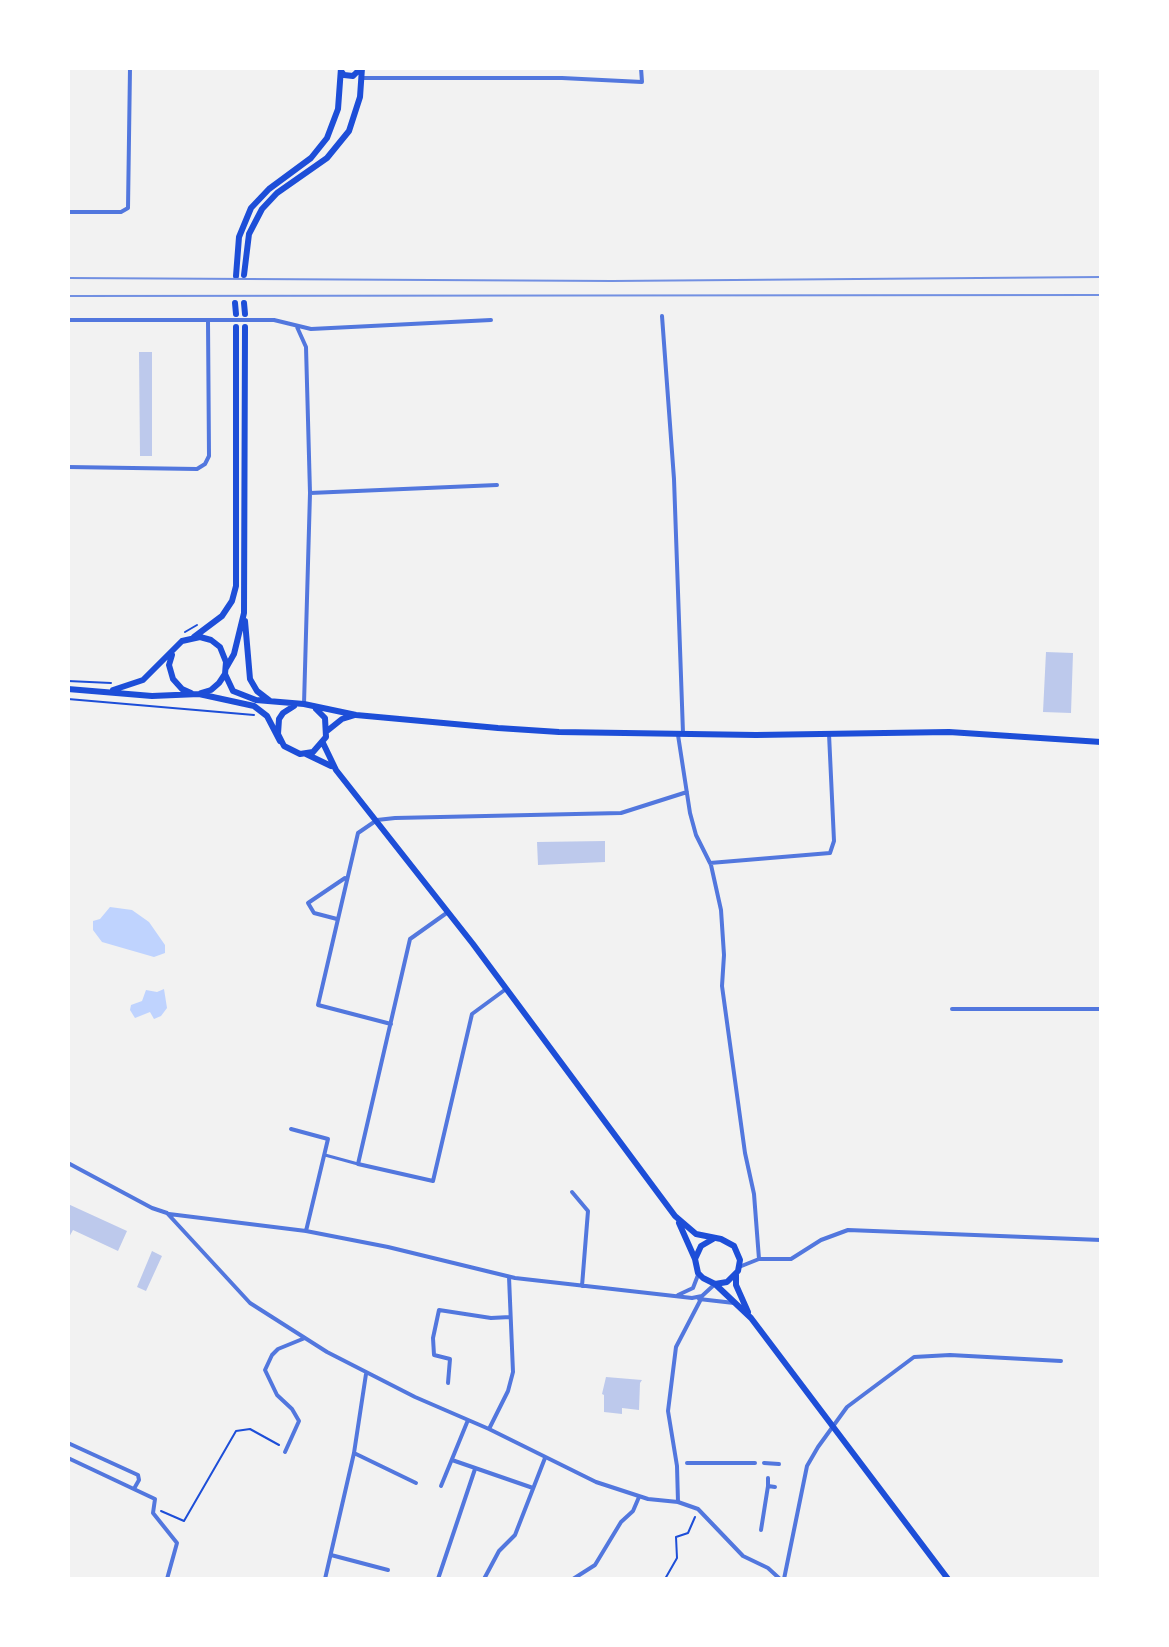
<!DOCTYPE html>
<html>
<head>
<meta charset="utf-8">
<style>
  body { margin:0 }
  #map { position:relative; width:1169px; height:1647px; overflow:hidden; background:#f2f2f2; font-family:"PT Sans",sans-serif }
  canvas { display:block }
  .frame { position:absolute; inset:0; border:70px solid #fff; pointer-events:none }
</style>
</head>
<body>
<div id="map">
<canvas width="1169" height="1647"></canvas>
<div class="frame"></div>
</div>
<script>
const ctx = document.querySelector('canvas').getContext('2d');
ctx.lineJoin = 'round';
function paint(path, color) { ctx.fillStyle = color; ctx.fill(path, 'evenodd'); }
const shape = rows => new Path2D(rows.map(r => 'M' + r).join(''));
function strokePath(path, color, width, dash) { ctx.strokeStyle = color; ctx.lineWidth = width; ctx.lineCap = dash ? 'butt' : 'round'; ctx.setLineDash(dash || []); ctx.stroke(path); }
const water = shape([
  [110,907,132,910,149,922,165,945,165,953,154,957,102,942,93,930,93,921,100,919],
  [164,989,167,1008,161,1016,154,1019,150,1012,135,1018,130,1010,131,1005,142,1001,146,990,157,992]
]);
const building = shape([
  [139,352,152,352,152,456,140,456],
  [1046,652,1073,653,1071,713,1043,712],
  [605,841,605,862,538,865,537,842],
  [68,1204,127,1231,118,1251,73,1230,68,1239],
  [152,1251,162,1256,146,1291,137,1287],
  [606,1377,642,1380,640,1383,639,1410,622,1408,622,1414,604,1412,604,1395,602,1394]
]);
const path = shape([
  [185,632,197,625],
  [68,681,111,683],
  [68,699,254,715],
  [161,1511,184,1521,236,1431,250,1429,279,1445],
  [665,1579,677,1558,676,1537,688,1533,695,1517]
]);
const pedestrian = shape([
  [325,1155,358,1164]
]);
const minor = shape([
  [362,78,562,78,642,82,641,68],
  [68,212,121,212,128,208,130,68],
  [662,316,674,479,683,733],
  [68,320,274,320,311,329,491,320],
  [297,327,306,347,310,493,304,704],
  [68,467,197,469,205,464,209,456,208,321],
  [310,493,497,485],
  [678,735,690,813,696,835,711,865,721,910,724,955,722,986,745,1153,754,1194,759,1259],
  [710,863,830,853,834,841,829,734],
  [448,912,410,939,358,1164,433,1181,472,1014,506,989],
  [337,919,314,913,308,903,345,878],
  [952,1009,1101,1009],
  [391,1024,318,1005,358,833,377,820,395,818,621,813,687,792],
  [291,1129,328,1139,306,1231],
  [68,1163,152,1208,167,1213,250,1303,327,1352,415,1397,489,1429,596,1482,648,1499,678,1502,698,1509,743,1556,768,1568,780,1579],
  [572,1192,588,1211,582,1286],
  [169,1214,306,1231,388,1247,515,1278,692,1298,702,1296,715,1284],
  [739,1267,759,1259,791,1259,821,1240,848,1230,1101,1240],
  [678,1295,693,1288,698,1275],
  [699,1299,734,1303],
  [448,1383,450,1359,434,1355,433,1338,439,1310,491,1318,510,1317],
  [489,1429,508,1391,513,1372,509,1277],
  [68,1443,138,1475,139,1480,135,1487],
  [285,1452,299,1421,292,1409,277,1395,265,1370,272,1355,278,1349,305,1338],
  [354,1453,416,1483],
  [68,1458,155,1499,153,1513,177,1543,167,1579],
  [452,1460,533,1488],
  [687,1463,755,1463],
  [764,1463,779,1464],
  [768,1478,768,1486,775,1487],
  [441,1486,468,1420],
  [678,1502,677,1466,668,1411,676,1347,701,1299],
  [761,1530,768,1486],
  [331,1555,388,1570],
  [325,1579,354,1453,366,1374],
  [438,1579,475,1469],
  [484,1579,499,1551,515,1535,545,1458],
  [573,1579,595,1565,621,1522,633,1511,639,1497],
  [784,1579,807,1466,818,1447,847,1407,914,1357,950,1355,1061,1361]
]);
const secondary = shape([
  [341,71,344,75,353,76,361,68],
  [244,275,249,234,262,209,277,193,327,158,349,131,360,97,362,68],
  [236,276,239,237,251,208,269,189,311,158,327,138,338,109,341,68],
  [235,303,236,314],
  [244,303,245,314],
  [245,621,250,679,257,691,270,701],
  [194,637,222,616,232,601,236,586,236,327],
  [172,655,169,665,173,679,182,689,191,693],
  [226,668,234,654,244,613,245,327],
  [225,674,233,691,256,700,304,704,356,715,498,728,559,732,756,735,949,732,1101,742],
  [68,689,152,696,199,694,254,706,267,716,280,741],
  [113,690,143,680,182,641,200,637,211,640,220,647,226,662,225,674,219,683,211,690,201,693],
  [294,706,283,713,279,719,278,734,284,746,300,754,313,752,326,737,325,718,316,709],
  [327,731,342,719,355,715],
  [323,743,336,770,473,944,675,1216,696,1234,721,1239,734,1246,740,1260,738,1271,727,1282,715,1284],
  [306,754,331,766],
  [679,1223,695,1259,698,1273,703,1278,715,1284,751,1318,948,1579],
  [695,1259,701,1246,713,1239],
  [736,1275,736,1285,748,1312]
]);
const rail = shape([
  [68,278,612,281,1101,277],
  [68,296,1101,295]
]);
paint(water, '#bfd3fe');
paint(building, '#bdc9ec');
strokePath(path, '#1d4ed8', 2);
strokePath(pedestrian, '#5277de', 3);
strokePath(minor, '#5277de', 4);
strokePath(secondary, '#1d4ed8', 6);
strokePath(rail, '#7290e2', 2);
</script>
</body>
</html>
